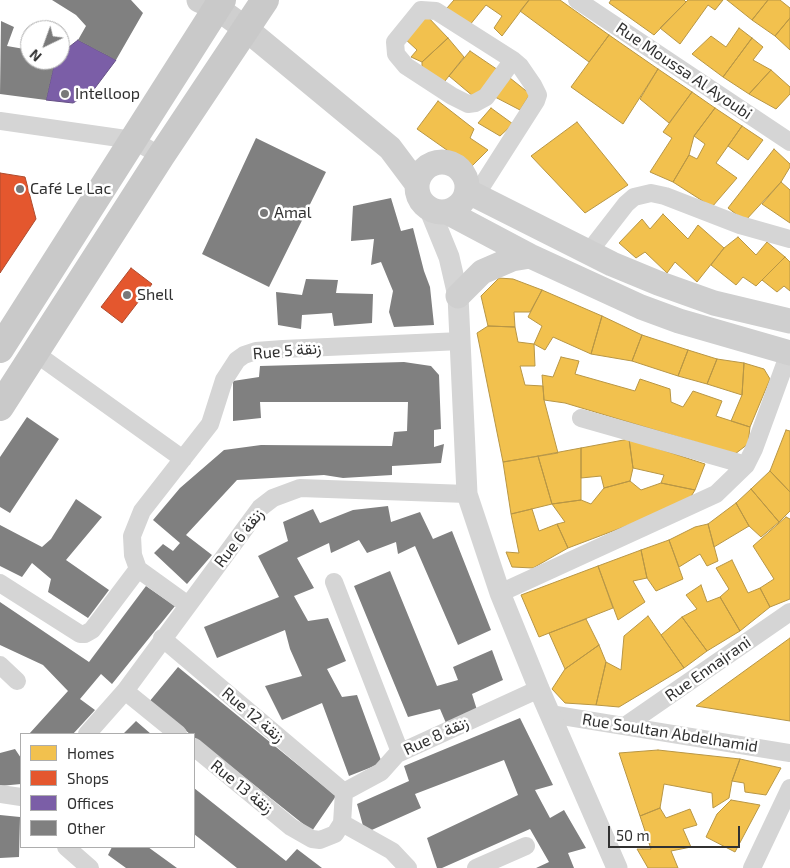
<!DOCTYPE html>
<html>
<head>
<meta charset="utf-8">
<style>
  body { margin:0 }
  #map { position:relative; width:790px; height:868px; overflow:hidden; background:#fff; font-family:"Exo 2",sans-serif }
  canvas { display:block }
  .legend { position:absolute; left:20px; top:733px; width:175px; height:115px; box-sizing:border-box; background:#fff; border:1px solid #adadad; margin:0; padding:6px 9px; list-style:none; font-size:15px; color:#313131 }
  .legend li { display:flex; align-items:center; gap:10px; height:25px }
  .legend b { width:25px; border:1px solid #adadad }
  .north { position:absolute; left:20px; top:20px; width:50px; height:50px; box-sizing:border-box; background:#fff; border:1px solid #adadad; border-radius:50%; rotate:222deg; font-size:14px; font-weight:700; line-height:20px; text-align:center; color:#313131 }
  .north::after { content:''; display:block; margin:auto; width:18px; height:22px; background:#797979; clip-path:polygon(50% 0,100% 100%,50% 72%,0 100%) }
  .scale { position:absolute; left:608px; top:826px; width:132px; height:22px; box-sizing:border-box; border:2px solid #313131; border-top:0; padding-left:6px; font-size:15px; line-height:18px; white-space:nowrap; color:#313131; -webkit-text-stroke:4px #fff; paint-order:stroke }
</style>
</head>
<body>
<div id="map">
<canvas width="790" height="868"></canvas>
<ul class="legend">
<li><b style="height:14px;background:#f2c14e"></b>Homes</li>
<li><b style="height:14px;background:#e4572e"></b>Shops</li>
<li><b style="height:14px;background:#7b5ea7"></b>Offices</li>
<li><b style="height:14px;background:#808080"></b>Other</li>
</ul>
<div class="north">N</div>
<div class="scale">50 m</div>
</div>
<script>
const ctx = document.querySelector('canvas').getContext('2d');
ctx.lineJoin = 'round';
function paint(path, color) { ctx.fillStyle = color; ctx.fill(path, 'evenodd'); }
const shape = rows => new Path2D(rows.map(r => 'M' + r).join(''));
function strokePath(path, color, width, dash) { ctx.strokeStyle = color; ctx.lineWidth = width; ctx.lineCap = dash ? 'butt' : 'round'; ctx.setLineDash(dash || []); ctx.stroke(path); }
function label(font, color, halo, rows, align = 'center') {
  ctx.font = font + ' "Exo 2",Vazirmatn,sans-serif'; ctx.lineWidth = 5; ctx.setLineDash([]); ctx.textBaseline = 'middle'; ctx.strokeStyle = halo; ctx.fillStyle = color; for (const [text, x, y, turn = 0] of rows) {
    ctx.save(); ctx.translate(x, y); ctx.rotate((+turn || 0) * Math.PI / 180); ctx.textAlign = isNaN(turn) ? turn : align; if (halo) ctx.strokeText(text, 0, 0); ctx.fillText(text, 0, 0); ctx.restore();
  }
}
const homes = shape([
  [454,0,529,0,502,36,494,28,502,16,486,5,469,26,447,8,454,0],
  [529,0,560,0,609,35,589,62,520,11,529,0],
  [611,0,684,0,686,2,654,35,609,3,611,0],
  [688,0,723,0,715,10,708,5,680,44,660,28,688,0],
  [727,0,768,0,752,20,727,0],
  [768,0,780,0,790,8,790,18,775,36,752,20,768,0],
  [425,14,448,38,422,62,411,57,417,50,403,37,425,14],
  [790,18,790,50,775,36,790,18],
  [739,28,752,38,723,77,692,54,711,36,726,47,739,28],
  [609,35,658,69,623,124,571,87,609,35],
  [448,38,464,57,441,86,422,71,422,62,448,38],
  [752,38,763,47,753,60,771,70,749,94,723,77,752,38],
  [470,51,501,72,474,97,449,76,470,51],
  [658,69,692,92,669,123,640,99,658,69],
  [771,70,790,87,790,94,776,109,749,94,771,70],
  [510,78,530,94,520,110,495,97,510,78],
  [692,92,715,108,694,136,689,155,673,182,650,172,672,138,663,132,692,92],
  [438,101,474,129,470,138,488,150,471,167,417,129,438,101],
  [491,108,513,124,500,136,478,123,491,108],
  [715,108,742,126,716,163,737,178,712,207,673,182,689,155,697,159,705,144,694,136,715,108],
  [577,122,628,185,585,213,531,156,577,122],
  [742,126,763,140,748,160,728,146,742,126],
  [774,149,790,164,790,167,781,182,745,221,728,208,774,149],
  [781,182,790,190,790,223,762,204,781,182],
  [663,214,688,239,698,225,724,248,697,282,675,262,667,273,645,252,636,258,619,243,642,219,650,229,663,214],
  [738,237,756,255,767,242,785,257,756,286,743,277,736,285,711,265,724,248,738,237],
  [785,257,790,262,790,291,784,286,777,292,762,280,785,257],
  [499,278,513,279,542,290,530,312,514,312,515,327,488,326,481,296,499,278],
  [542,290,602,316,591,354,553,337,545,350,534,344,542,326,528,317,542,290],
  [602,316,642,335,632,361,591,354,602,316],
  [488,326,515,327,518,342,534,344,535,366,520,366,525,385,543,386,544,400,558,453,503,462,477,333,488,326],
  [642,335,688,350,678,376,632,361,642,335],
  [688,350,717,359,707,384,678,376,688,350],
  [561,357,579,361,575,374,635,391,640,379,670,389,671,402,683,407,693,391,722,401,716,416,750,427,748,444,735,454,565,403,544,400,542,375,553,377,561,357],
  [717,359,744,363,742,395,707,384,717,359],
  [744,363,764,369,770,379,750,427,731,421,742,395,744,363],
  [786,430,790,431,790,492,770,471,786,430],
  [629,439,705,464,695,490,661,483,664,475,633,468,629,439],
  [629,439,633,468,630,481,604,488,601,476,581,478,581,448,629,439],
  [581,448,581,500,552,504,538,456,581,448],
  [538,456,552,504,511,514,503,462,538,456],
  [770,471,790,492,790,511,779,522,751,489,770,471],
  [630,481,641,490,661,483,695,490,687,503,568,548,557,524,565,522,552,504,581,500,591,504,604,488,630,481],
  [751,489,779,522,761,537,749,526,736,503,751,489],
  [736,503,749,526,714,547,708,524,736,503],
  [532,509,539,531,557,524,568,548,533,568,512,567,506,552,519,553,511,514,532,509],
  [786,517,790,519,790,599,770,607,760,588,774,579,753,546,786,517],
  [708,524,718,561,707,566,700,554,679,567,669,540,695,527,708,524],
  [669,540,683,579,656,591,647,578,641,550,669,540],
  [641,550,647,578,633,581,645,602,618,620,598,566,641,550],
  [732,560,748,593,760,588,770,607,740,631,720,597,729,589,716,568,732,560],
  [598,566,613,608,539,637,521,595,598,566],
  [701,585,707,602,720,597,740,631,707,651,682,617,697,609,686,595,701,585],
  [648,616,684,668,619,707,596,705,606,662,621,670,624,636,648,616],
  [682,617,707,651,684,668,661,635,682,617],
  [586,619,599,645,565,669,549,633,586,619],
  [790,638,790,721,696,706,790,638],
  [599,645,606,662,596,705,565,703,552,689,565,669,599,645],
  [658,750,740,759,732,781,729,798,713,808,712,793,664,784,660,808,640,816,619,753,658,750],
  [740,759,781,768,766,795,745,792,744,783,732,781,740,759],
  [731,800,760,805,735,852,706,837,717,814,731,800],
  [660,808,666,818,690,809,697,825,683,829,691,847,671,851,678,868,648,868,637,849,651,849,640,816,660,808]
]);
const shops = shape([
  [0,173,25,177,36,219,0,273,0,173],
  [131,268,152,284,122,323,101,307,131,268]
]);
const offices = shape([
  [78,40,116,60,92,92,73,103,46,100,55,60,60,60,60,54,78,40]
]);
const building = shape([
  [52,0,131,0,143,13,116,60,78,40,86,26,76,15],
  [1,21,14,27,7,46,30,50,30,60,55,60,46,100,0,94],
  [256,138,326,172,269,287,202,254],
  [391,198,401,231,413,228,424,271,430,287,434,325,394,327,389,312,393,291,381,262,371,265,374,239,351,241,353,206],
  [306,279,338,280,336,293,373,294,372,323,334,326,332,313,302,315,301,329,278,325,276,292,302,295],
  [404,362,431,366,439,375,441,429,434,430,434,447,444,444,441,463,392,466,392,475,343,478,324,475,237,480,186,535,212,555,187,584,154,553,163,544,173,551,180,543,153,520,180,488,224,450,261,445,392,446,394,432,407,431,408,402,260,402,261,418,233,421,233,381,259,377,260,366],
  [27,417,59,439,10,513,0,507,0,457],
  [76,499,102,517,66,560,109,590,88,618,48,592,51,579,32,563,22,577,0,566,0,525,42,547,51,539],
  [388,506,391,522,420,512,433,539,452,531,491,630,458,645,415,546,398,554,396,542,367,553,359,540,331,553,329,543,297,558,314,588,294,596,308,621,328,618,346,661,327,669,342,697,357,695,382,763,349,776,322,703,282,720,265,686,302,676,290,649,285,630,217,658,204,627,279,597,258,556,288,541,283,522,313,509,320,523,353,510],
  [390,571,437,686,458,680,453,667,492,650,503,680,472,694,477,710,446,723,440,709,408,717,354,586],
  [146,586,175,606,112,684,101,674,80,699,95,710,73,734,29,734,68,691,43,665,0,645,0,602,89,662],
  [178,667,336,796,312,831,194,737,194,734,190,734,149,702],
  [520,718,553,785,535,790,550,818,564,810,586,848,568,853,574,868,536,868,549,862,530,829,442,868,437,868,427,838,518,795,504,760,415,794,421,808,365,833,357,804,409,781,404,766],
  [136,721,151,734,123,734],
  [15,749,21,758,21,784,0,786,0,753],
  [194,788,286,861,297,849,322,868,237,868,194,834],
  [0,815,20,817,19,857,0,858],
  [112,847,148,847,177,868,126,868,108,855]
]);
const minor = shape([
  [577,0,790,142],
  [0,121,133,140,161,156],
  [476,195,536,101,538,95,533,85,520,66,513,60,436,11,421,10,395,42,396,54,406,66,452,96,468,104,475,103,486,97,513,60],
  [588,253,626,204,634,197,651,193,665,196,740,225,790,239],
  [35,353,183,459],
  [581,418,746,465],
  [138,569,133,555,132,536,142,511,210,424,224,380,237,360,244,355,256,351,283,349,461,341],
  [138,569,188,605],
  [334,582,400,752],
  [0,583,80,634,85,634,92,630,138,569],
  [500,593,716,494,746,465,754,449,789,353],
  [162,638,344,792],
  [0,665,17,681],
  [125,691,178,734],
  [550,714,790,753],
  [625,726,790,612],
  [87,734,125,691,260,508,273,498,300,488,467,494],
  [194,747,291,827,312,839,320,840,335,834,342,823,344,792,381,772,397,754,539,689],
  [0,794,21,797],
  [342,823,392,851,408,868],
  [66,847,90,868],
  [476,868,526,846],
  [752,868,790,788]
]);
const tertiary = shape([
  [429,208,449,257,458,296,467,494,500,593,539,689,617,868]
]);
const secondary = shape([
  [199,0,217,8,246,29,390,148,417,184],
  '417 187a25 25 0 1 1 50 0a25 25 0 1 1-50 0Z',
  [467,191,612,264,658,283,714,303,790,321],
  [447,212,530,256,641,307,679,321,790,353],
  [458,296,482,272,512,259,530,256]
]);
const primary = shape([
  [0,349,222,0],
  [0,407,161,156,265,0]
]);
const markers = [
  [65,94,5,"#797979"],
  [20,189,5,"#797979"],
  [264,213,5,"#797979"],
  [127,295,5,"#797979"]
];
const streetNames = [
  ["Rue Moussa Al Ayoubi",684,71,34],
  ["Rue 5 زنقة",287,351,-5],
  ["Rue 6 زنقة",239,538,-52],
  ["Rue Ennajrani",708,669,-35],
  ["Rue 12 زنقة",253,715,40],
  ["Rue Soultan Abdelhamid",670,733,9],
  ["Rue 8 زنقة",436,736,-25],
  ["Rue 13 زنقة",242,787,39]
];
const poiNames = [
  ["Intelloop",75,94],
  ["Café Le Lac",30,189],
  ["Amal",274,213],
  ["Shell",137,295]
];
paint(homes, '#f2c14e');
strokePath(homes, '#b89645', 1);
paint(shops, '#e4572e');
strokePath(shops, '#ae4c2f', 1);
paint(offices, '#7b5ea7');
strokePath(offices, '#655084', 1);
paint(building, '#808080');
strokePath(minor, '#d5d5d5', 18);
strokePath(tertiary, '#d5d5d5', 21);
strokePath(secondary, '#cfcfcf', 25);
strokePath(primary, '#c9c9c9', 28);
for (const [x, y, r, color] of markers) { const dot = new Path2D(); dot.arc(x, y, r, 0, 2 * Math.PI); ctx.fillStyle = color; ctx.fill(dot); strokePath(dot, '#fff', 2); }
label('16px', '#313131', '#fff', streetNames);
label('16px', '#313131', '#fff', poiNames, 'left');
</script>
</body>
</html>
